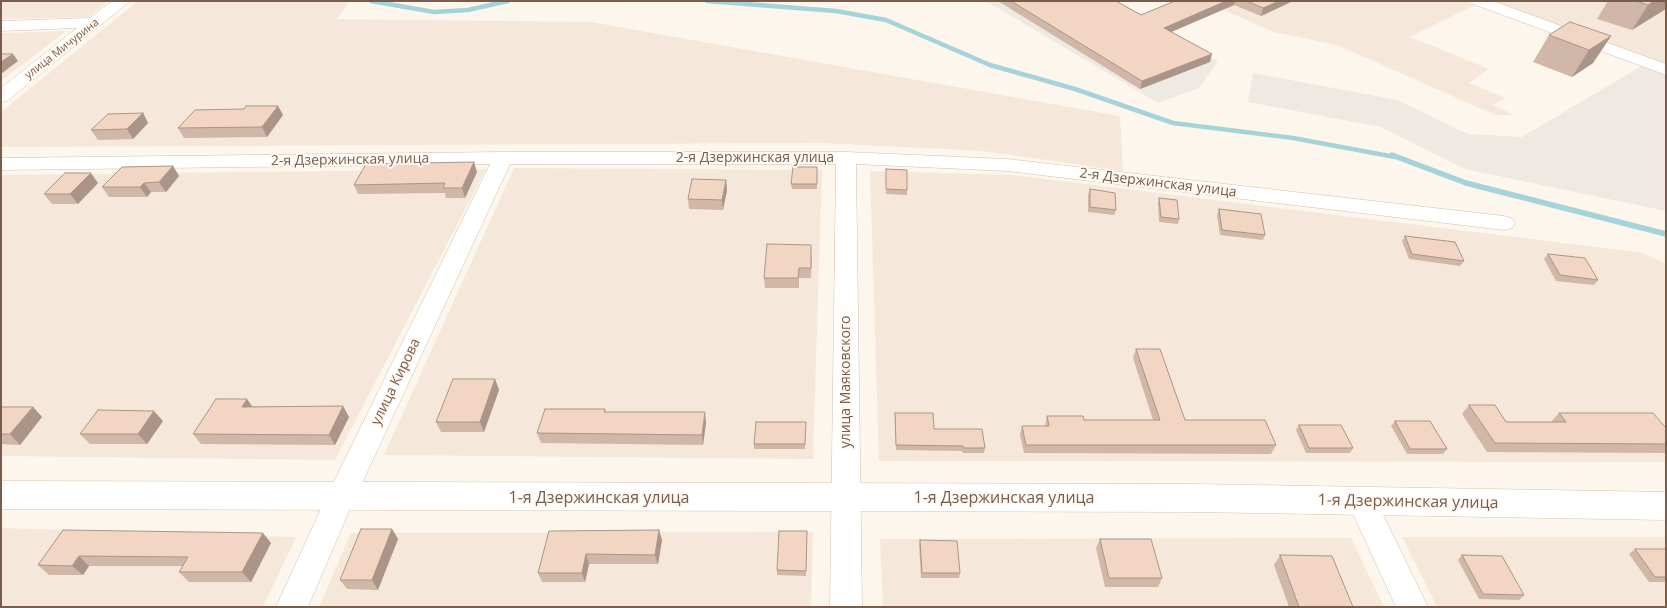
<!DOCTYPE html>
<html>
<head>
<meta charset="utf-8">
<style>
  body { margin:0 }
  #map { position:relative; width:1667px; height:608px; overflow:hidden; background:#fdf6ec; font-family:"Open Sans",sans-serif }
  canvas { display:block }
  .frame { position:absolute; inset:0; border:2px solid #7a5c4d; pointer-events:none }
</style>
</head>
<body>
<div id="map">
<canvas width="1667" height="608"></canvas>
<div class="frame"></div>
</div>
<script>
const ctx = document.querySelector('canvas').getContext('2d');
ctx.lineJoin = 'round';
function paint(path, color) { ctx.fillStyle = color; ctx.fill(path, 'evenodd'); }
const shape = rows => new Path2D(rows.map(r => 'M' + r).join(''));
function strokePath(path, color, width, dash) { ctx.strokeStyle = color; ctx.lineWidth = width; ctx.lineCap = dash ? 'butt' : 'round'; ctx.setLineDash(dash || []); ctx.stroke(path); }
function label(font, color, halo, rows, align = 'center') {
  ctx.font = font + ' "Open Sans",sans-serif'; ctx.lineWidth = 4; ctx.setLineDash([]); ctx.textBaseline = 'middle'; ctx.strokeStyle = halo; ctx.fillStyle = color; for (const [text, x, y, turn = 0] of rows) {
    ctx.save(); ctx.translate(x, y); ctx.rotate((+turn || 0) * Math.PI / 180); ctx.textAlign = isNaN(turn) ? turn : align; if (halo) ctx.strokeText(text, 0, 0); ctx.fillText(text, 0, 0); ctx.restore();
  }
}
const residential = shape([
  [1,1,108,1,89,17,1,19],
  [138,1,350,1,337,19,591,22,1120,116,1123,171,983,151,821,143,1,147,1,112],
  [1203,1,1465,1,1475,5,1410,37,1489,69,1469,83,1505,98,1492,105,1515,115,1495,115,1337,45,1274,32],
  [1488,1,1666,1,1666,66],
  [66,31,1,81,1,33],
  [514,168,822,170,813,459,384,455],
  [486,169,335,460,1,456,1,175],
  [870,171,1013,175,1644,253,1666,264,1666,462,879,461],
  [1,528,296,537,263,607,1,607],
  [813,532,811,607,319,607,351,533],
  [1402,537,1666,537,1666,607,1437,607],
  [1351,538,1384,607,883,607,880,539]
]);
const industrial = shape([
  [986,1,1105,1,1218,61,1199,88,1158,103],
  [1643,65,1666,73,1666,211,1465,169,1381,127,1248,102,1253,73,1397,100,1468,134,1522,137]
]);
const streamFar1 = shape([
  [371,1,434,12,468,10,508,1],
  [707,1,836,11,886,20,990,65,1075,89,1173,123,1293,138,1395,157]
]);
const stream = shape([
  [1392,155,1466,183,1666,234]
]);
const street = shape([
  [112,1,130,1,7,101,1,102,1,88,77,28,1,31,1,21,90,18,112,1],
  [1470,1,1493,1,1666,64,1666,75,1473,4,1470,1],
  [503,152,846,152,1007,159,1504,216,1512,218,1515,223,1512,228,1504,230,1007,171,856,164,862,607,830,607,836,164,510,164,350,509,308,607,276,607,325,500,490,164,1,170,1,158,503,152],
  [1362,489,1372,492,1428,607,1396,607,1347,501,1352,492,1362,489]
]);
const secondary = shape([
  [1,481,1194,484,1666,492,1666,520,1194,512,1,509,1,481]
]);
const wall = shape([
  [998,1,1116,1,1141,15,1175,1,1293,1,1261,16,1234,5,1171,32,1210,62,1140,89],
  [1608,1,1666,1,1632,30,1597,19],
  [1549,35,1611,36,1593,63,1572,77,1533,62],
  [278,106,283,115,267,137,184,138,178,128,244,109],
  [143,113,148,123,133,139,98,140,91,130],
  [173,166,179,176,166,192,151,192,147,197,109,197,102,187],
  [817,167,817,189,792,189,791,184],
  [886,169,907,190,907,195,886,194],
  [477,172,465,198,446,198,445,193,358,194,354,185],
  [726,180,727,190,723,210,689,209,688,199],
  [98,183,78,204,52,204,44,194],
  [1090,189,1116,210,1114,215,1088,212,1088,195],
  [1159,198,1179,219,1178,224,1159,222,1158,203],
  [1219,209,1265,235,1263,240,1220,235,1217,215],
  [1405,236,1464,261,1460,266,1409,259,1402,241],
  [1548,254,1598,280,1594,285,1556,281,1544,259],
  [812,255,811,278,799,278,799,288,765,288,764,278],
  [1136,349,1185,420,1276,445,1271,454,1024,453,1020,435,1022,426,1045,426,1047,416,1084,420,1153,420,1133,358],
  [495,379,499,390,484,432,441,432,436,422],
  [1469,405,1506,422,1551,422,1559,413,1666,428,1666,453,1487,452,1462,414],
  [252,406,349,417,335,445,201,444,193,434],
  [1,407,33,407,42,417,20,445,1,444],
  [605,409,606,412,706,423,703,445,541,443,537,433],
  [895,413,985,448,984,453,963,453,962,451,896,450],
  [163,421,147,444,90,444,80,434],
  [1395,421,1447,449,1443,454,1407,454,1391,426],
  [1299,425,1353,448,1350,453,1306,453,1296,430],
  [806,427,805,449,754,449,754,444],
  [392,529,398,539,378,590,347,589,340,580],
  [63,530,271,543,251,582,189,582,179,572,183,566,89,566,83,575,49,575,38,565],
  [549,531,662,540,658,564,589,564,585,582,542,582,538,573],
  [807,536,806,576,777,575,777,570],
  [1100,539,1162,578,1158,587,1105,587,1096,548],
  [920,540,960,573,959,578,921,578,919,545],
  [1635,549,1666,549,1666,582,1649,582,1629,554],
  [1280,555,1353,607,1289,607,1274,565],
  [1462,555,1524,595,1519,600,1479,599,1458,560]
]);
const shadedWall = shape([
  [1226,1,1235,1,1234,5,1162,36,1164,28],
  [1279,1,1293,1,1261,16,1263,8],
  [1654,1,1666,1,1666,9,1632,30,1648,5],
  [1611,36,1593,63,1572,77,1589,50],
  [13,54,18,61,1,74,1,62],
  [1212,54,1210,62,1140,89,1142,81],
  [278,106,283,115,267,137,262,127],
  [143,113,148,123,133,139,127,129],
  [474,162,477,172,465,198,462,188],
  [173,166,179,176,166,192,159,182],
  [91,173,98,183,78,204,70,194],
  [726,180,727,190,723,210,722,200],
  [144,183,151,192,147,197,140,187],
  [495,379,499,390,484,432,480,422],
  [247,399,254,409,242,407],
  [343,406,349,417,335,445,329,435],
  [33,407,42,417,20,445,10,434],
  [154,411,163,421,147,444,138,434],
  [705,412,706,423,703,445,702,435],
  [392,529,398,539,378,590,372,580],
  [659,530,662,540,658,564,655,555],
  [263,533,271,543,251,582,242,572],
  [586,554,589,564,585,582,582,573],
  [79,556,89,566,83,575,72,566]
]);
const building = shape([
  [1011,1,1116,1,1141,15,1175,1,1226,1,1164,28,1212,54,1142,81,1011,1],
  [1247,1,1279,1,1263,8,1247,1],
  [1636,1,1654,1,1648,5,1636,1],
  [1570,22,1611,36,1589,50,1549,35,1570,22],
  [1,54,13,54,1,62,1,54],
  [246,106,278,106,262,127,178,128,195,110,244,109,246,106],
  [143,113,127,129,91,130,108,114,143,113],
  [474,162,462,188,443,188,445,183,354,185,366,164,474,162],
  [173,166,159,182,144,183,140,187,102,187,122,167,173,166],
  [793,167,817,167,817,184,791,184,793,167],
  [886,169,907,170,907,190,886,189,886,169],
  [65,173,91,173,70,194,44,194,65,173],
  [692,179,726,180,722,200,688,199,692,179],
  [1090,189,1115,193,1116,210,1090,207,1090,189],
  [1159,198,1177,200,1179,219,1161,217,1159,198],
  [1219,209,1261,214,1265,235,1222,230,1219,209],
  [1405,236,1455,242,1464,261,1412,254,1405,236],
  [767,244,811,245,811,268,799,268,798,278,764,278,767,244],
  [1548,254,1585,258,1598,280,1560,275,1548,254],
  [1136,349,1160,349,1185,420,1265,420,1276,445,1026,445,1022,426,1049,426,1047,416,1083,416,1084,420,1160,420,1136,349],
  [453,379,495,379,480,422,436,422,453,379],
  [216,399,247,399,242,407,343,406,329,435,193,434,216,399],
  [1469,405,1495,405,1506,422,1566,422,1559,413,1653,413,1666,428,1666,444,1495,443,1469,405],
  [1,407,33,407,10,434,1,434,1,407],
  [545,409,605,409,604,412,705,412,702,435,537,433,545,409],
  [98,410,154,411,138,434,80,434,98,410],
  [895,413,933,413,934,429,982,429,985,448,964,448,963,446,896,445,895,413],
  [1395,421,1430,421,1447,449,1410,449,1395,421],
  [756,422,806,422,805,444,754,444,756,422],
  [1299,425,1341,425,1353,448,1309,448,1299,425],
  [361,529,392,529,372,580,340,580,361,529],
  [63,530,263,533,242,572,179,572,188,557,79,556,72,566,38,565,63,530],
  [659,530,655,555,586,554,582,573,538,573,549,531,659,530],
  [779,531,807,531,806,571,777,570,779,531],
  [1100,539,1151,539,1162,578,1109,578,1100,539],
  [920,540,957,541,960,573,922,573,920,540],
  [1635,549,1666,549,1666,577,1655,577,1635,549],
  [1280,555,1332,556,1353,607,1299,607,1280,555],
  [1462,555,1502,556,1524,595,1483,594,1462,555]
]);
const farStreetnames = [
  ["улица Мичурина",62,49,-38]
];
const streetNames = [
  ["2-я Дзержинская улица",755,158],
  ["2-я Дзержинская улица",350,160,-1],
  ["2-я Дзержинская улица",1158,183,7],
  ["улица Кирова",396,382,-64],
  ["улица Маяковского",846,382,-90]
];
const nearStreetnames = [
  ["1-я Дзержинская улица",599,498],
  ["1-я Дзержинская улица",1004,498],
  ["1-я Дзержинская улица",1408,502,1]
];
paint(residential, '#f5e8da');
paint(industrial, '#efe9e4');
strokePath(streamFar1, '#a5d3da', 4.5);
strokePath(stream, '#a5d3da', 5.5);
strokePath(street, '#d1beb0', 1);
strokePath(secondary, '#d6c0b0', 1);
paint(street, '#fff');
paint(secondary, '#fff');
paint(wall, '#d1b7a8');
paint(shadedWall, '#aa9588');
paint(building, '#f3d5c3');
strokePath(building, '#aa9588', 1);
label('11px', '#7a5c4d', '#fffaf3', farStreetnames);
label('14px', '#7a5c4d', '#fffaf3', streetNames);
label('16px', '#7a5c4d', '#fffaf3', nearStreetnames);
</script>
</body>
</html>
